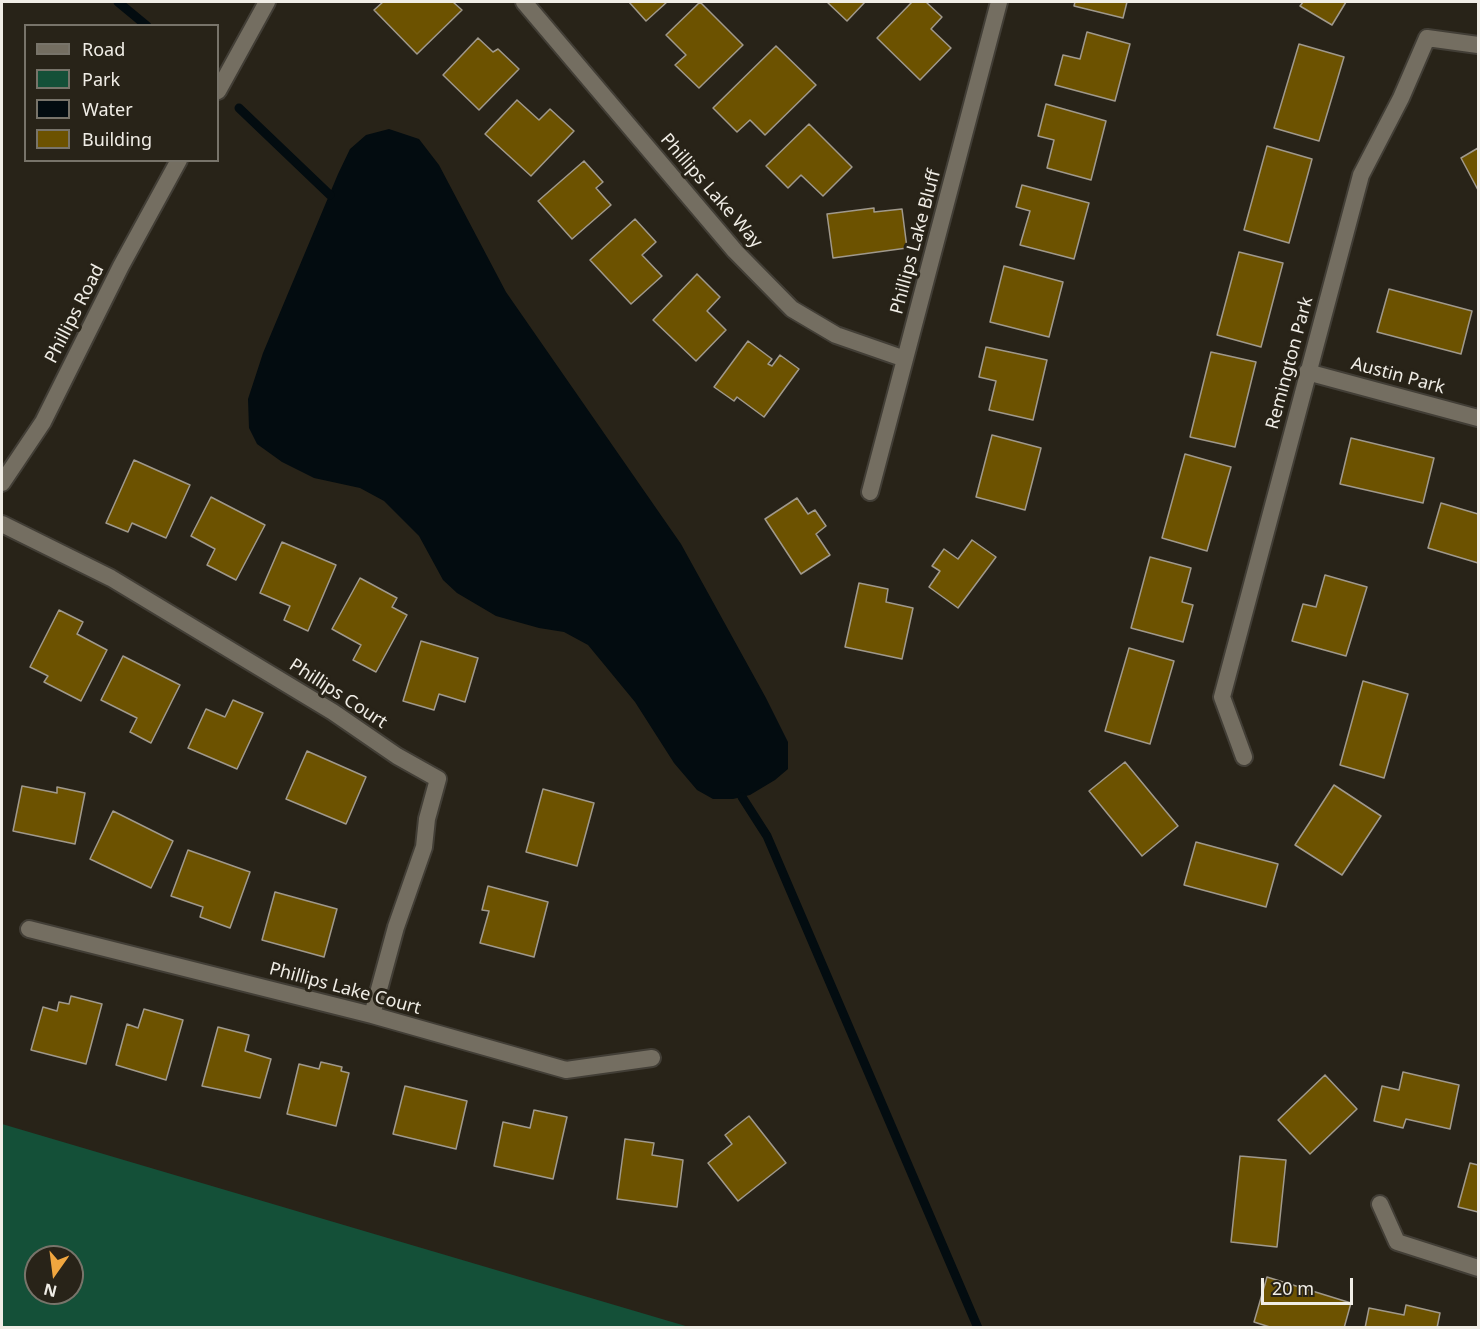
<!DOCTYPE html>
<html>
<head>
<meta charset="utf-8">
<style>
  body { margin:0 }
  #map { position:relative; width:1480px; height:1329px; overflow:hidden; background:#282318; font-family:"Noto Sans",sans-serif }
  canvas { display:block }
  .frame { position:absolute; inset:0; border:3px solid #f0ede6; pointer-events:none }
  .legend { position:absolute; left:24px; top:24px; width:195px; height:138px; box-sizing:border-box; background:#282318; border:2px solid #78746a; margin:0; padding:8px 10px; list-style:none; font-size:18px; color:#f0ede6 }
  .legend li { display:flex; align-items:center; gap:12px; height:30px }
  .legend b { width:30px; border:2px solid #78746a }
  .north { position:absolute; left:24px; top:1245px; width:60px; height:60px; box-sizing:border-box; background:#282318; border:2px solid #78746a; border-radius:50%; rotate:194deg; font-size:16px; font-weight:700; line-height:24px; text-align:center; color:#f0ede6 }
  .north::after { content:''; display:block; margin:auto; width:21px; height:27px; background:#f0a63f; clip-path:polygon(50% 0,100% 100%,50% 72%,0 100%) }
  .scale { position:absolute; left:1261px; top:1278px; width:92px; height:27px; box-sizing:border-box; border:3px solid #f0ede6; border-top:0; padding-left:8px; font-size:18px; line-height:21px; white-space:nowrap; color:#f0ede6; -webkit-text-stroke:4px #282318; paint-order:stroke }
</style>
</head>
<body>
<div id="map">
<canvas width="1480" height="1329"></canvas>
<div class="frame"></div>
<ul class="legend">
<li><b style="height:8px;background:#746e61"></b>Road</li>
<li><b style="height:16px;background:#145038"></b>Park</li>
<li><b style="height:16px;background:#030c10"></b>Water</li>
<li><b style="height:16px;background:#6c5200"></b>Building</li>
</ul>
<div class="north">N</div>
<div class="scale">20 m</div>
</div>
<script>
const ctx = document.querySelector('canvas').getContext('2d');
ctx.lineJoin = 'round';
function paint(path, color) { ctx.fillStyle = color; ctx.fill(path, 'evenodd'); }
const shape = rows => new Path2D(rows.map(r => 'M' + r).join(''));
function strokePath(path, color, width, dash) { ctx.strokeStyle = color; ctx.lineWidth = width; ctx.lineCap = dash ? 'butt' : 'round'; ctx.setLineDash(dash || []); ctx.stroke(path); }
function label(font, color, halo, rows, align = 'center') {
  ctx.font = font + ' "Noto Sans",sans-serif'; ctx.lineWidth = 6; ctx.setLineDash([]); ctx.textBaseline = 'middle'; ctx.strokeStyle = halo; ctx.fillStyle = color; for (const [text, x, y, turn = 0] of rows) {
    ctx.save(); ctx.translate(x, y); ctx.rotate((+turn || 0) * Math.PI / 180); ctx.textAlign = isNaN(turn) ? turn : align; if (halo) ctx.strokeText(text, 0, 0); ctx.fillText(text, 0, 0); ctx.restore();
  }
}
const green = shape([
  [2,1124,689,1327,2,1327],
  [36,1257,72,1257,72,1293,36,1293]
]);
const water = shape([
  [389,129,419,139,439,165,506,292,681,544,766,698,788,742,788,769,775,780,750,795,733,799,713,799,697,790,674,763,635,702,588,645,564,632,539,628,496,616,457,593,443,580,419,536,384,501,360,488,314,478,282,462,257,444,249,428,248,399,263,353,338,174,350,149,366,135]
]);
const stream = shape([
  [118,2,147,26],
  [239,108,330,195],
  [742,797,767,836,978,1328]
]);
const building = shape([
  [383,2,453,2,462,10,417,54,374,10,383,2],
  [629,2,667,2,646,21,629,2],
  [700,2,743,45,699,88,675,65,686,55,666,35,700,2],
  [827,2,865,2,847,21,827,2],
  [912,2,926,2,942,17,931,29,951,48,920,80,877,38,912,2],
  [1075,2,1127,2,1123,18,1074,6,1075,2],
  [1303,2,1346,2,1332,25,1300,6,1303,2],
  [1087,32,1130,44,1115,101,1055,85,1063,55,1080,59,1087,32],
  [478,38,493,52,498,49,519,69,479,110,443,75,478,38],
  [1299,44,1344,57,1319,141,1274,128,1299,44],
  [776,46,816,85,765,135,750,120,737,132,713,108,776,46],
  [517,100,539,120,550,109,574,131,531,176,485,134,517,100],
  [1046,104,1106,121,1091,180,1047,168,1054,140,1038,136,1046,104],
  [809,124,852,167,823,196,801,175,788,188,766,166,809,124],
  [1267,146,1312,159,1289,243,1244,230,1267,146],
  [1478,148,1478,190,1461,158,1478,148],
  [584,161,603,182,596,188,611,205,572,239,538,201,584,161],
  [1022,185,1089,203,1074,259,1020,245,1030,211,1016,207,1022,185],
  [874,208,874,212,902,209,907,248,833,258,827,214,874,208],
  [635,219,656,242,642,255,662,276,631,304,590,260,635,219],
  [1239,252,1283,263,1261,347,1217,335,1239,252],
  [1004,266,1063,282,1049,337,990,322,1004,266],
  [697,274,720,297,707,311,726,330,696,361,653,320,697,274],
  [1389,289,1472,311,1461,354,1377,332,1389,289],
  [748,341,772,359,768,364,772,366,780,355,799,369,764,417,737,397,734,401,714,387,748,341],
  [986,347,1047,360,1033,420,989,410,996,381,979,377,986,347],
  [1211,352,1256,362,1235,447,1190,437,1211,352],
  [992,435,1041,448,1025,510,976,497,992,435],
  [1351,438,1434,458,1423,503,1340,484,1351,438],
  [1185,454,1231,467,1207,551,1162,538,1185,454],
  [134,460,190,485,166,538,132,523,128,532,106,523,134,460],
  [211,497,265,525,236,580,207,565,215,549,191,536,211,497],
  [797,498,808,514,815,510,826,526,816,534,830,555,801,574,765,519,797,498],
  [1441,503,1478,514,1478,563,1428,548,1441,503],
  [972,540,996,557,958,608,929,587,940,571,932,566,944,549,958,559,972,540],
  [282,542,336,565,308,631,284,620,290,606,260,593,282,542],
  [1150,557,1191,568,1182,602,1193,605,1183,642,1131,628,1150,557],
  [1325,575,1367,587,1346,656,1292,641,1303,604,1316,607,1325,575],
  [360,578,397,598,392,607,407,615,376,672,353,660,361,645,332,629,360,578],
  [859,583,888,589,886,602,913,608,902,659,845,647,859,583],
  [59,610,83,622,77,634,107,650,81,701,44,682,48,676,30,667,59,610],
  [421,641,478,658,465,702,439,694,434,710,403,701,421,641],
  [1129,648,1174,661,1150,744,1105,731,1129,648],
  [123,656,180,685,151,743,130,732,137,718,101,700,123,656],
  [1363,681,1408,694,1384,778,1340,765,1363,681],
  [233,700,263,713,237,769,188,748,206,709,225,717,233,700],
  [307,751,366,777,346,824,286,799,307,751],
  [1125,762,1178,826,1142,856,1089,791,1125,762],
  [1334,785,1381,816,1342,875,1295,845,1334,785],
  [22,786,57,793,57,787,85,793,75,844,13,831,22,786],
  [543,789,594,803,577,866,526,852,543,789],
  [113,811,173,841,151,888,90,859,113,811],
  [1196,842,1278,864,1266,907,1184,885,1196,842],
  [188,850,250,872,230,928,200,917,203,907,171,896,188,850],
  [488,886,548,902,534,957,480,943,489,911,482,910,488,886],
  [275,892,337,909,324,957,262,940,275,892],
  [71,996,102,1004,86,1064,31,1050,43,1007,57,1011,59,1002,69,1004,71,996],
  [144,1009,183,1020,166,1080,116,1065,127,1024,138,1028,144,1009],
  [218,1027,249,1035,245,1051,271,1059,260,1098,202,1086,218,1027],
  [321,1062,342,1067,341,1071,349,1073,336,1126,287,1114,299,1064,319,1069,321,1062],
  [1403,1072,1459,1085,1450,1129,1406,1119,1403,1128,1374,1121,1382,1086,1399,1090,1403,1072],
  [1325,1075,1357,1109,1310,1154,1278,1120,1325,1075],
  [405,1086,467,1101,456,1149,393,1134,405,1086],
  [534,1110,567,1117,553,1179,494,1166,503,1122,530,1128,534,1110],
  [749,1116,786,1163,738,1201,708,1163,732,1144,725,1135,749,1116],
  [625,1139,654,1143,652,1155,683,1160,677,1207,617,1199,625,1139],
  [1240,1156,1286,1160,1277,1247,1231,1242,1240,1156],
  [1470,1163,1478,1165,1478,1212,1458,1207,1470,1163],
  [1267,1277,1351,1303,1344,1328,1273,1328,1254,1322,1267,1277],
  [1406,1305,1440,1313,1437,1328,1365,1328,1369,1308,1404,1315,1406,1305]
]);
const minor = shape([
  [524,2,735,251,792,309,836,335,905,359],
  [1307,372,1478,418],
  [870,492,999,2],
  [2,524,111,578,333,712,397,756,438,779,427,819,424,847,396,927,372,1015],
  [1244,757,1222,697,1361,175,1401,98,1427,38,1478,45],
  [29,929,372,1015,566,1070,652,1058],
  [1380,1204,1397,1242,1478,1268]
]);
const tertiary = shape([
  [218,91,267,2],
  [2,483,43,422,121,266,179,160]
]);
const streetNames = [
  ["Phillips Lake Way",711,191,49],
  ["Phillips Lake Bluff",916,242,-75],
  ["Phillips Road",75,314,-63],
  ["Remington Park",1290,363,-75],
  ["Austin Park",1398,376,15],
  ["Phillips Court",338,694,33],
  ["Phillips Lake Court",345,989,15]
];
paint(green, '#145038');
paint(water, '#030c10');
strokePath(stream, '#030c10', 9);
paint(building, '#6c5200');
strokePath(building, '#a0998c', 1.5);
strokePath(minor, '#423e36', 20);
strokePath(tertiary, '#423e36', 20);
strokePath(minor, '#746e61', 16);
strokePath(tertiary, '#746e61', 16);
label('18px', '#f0ede6', '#282318', streetNames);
</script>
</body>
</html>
